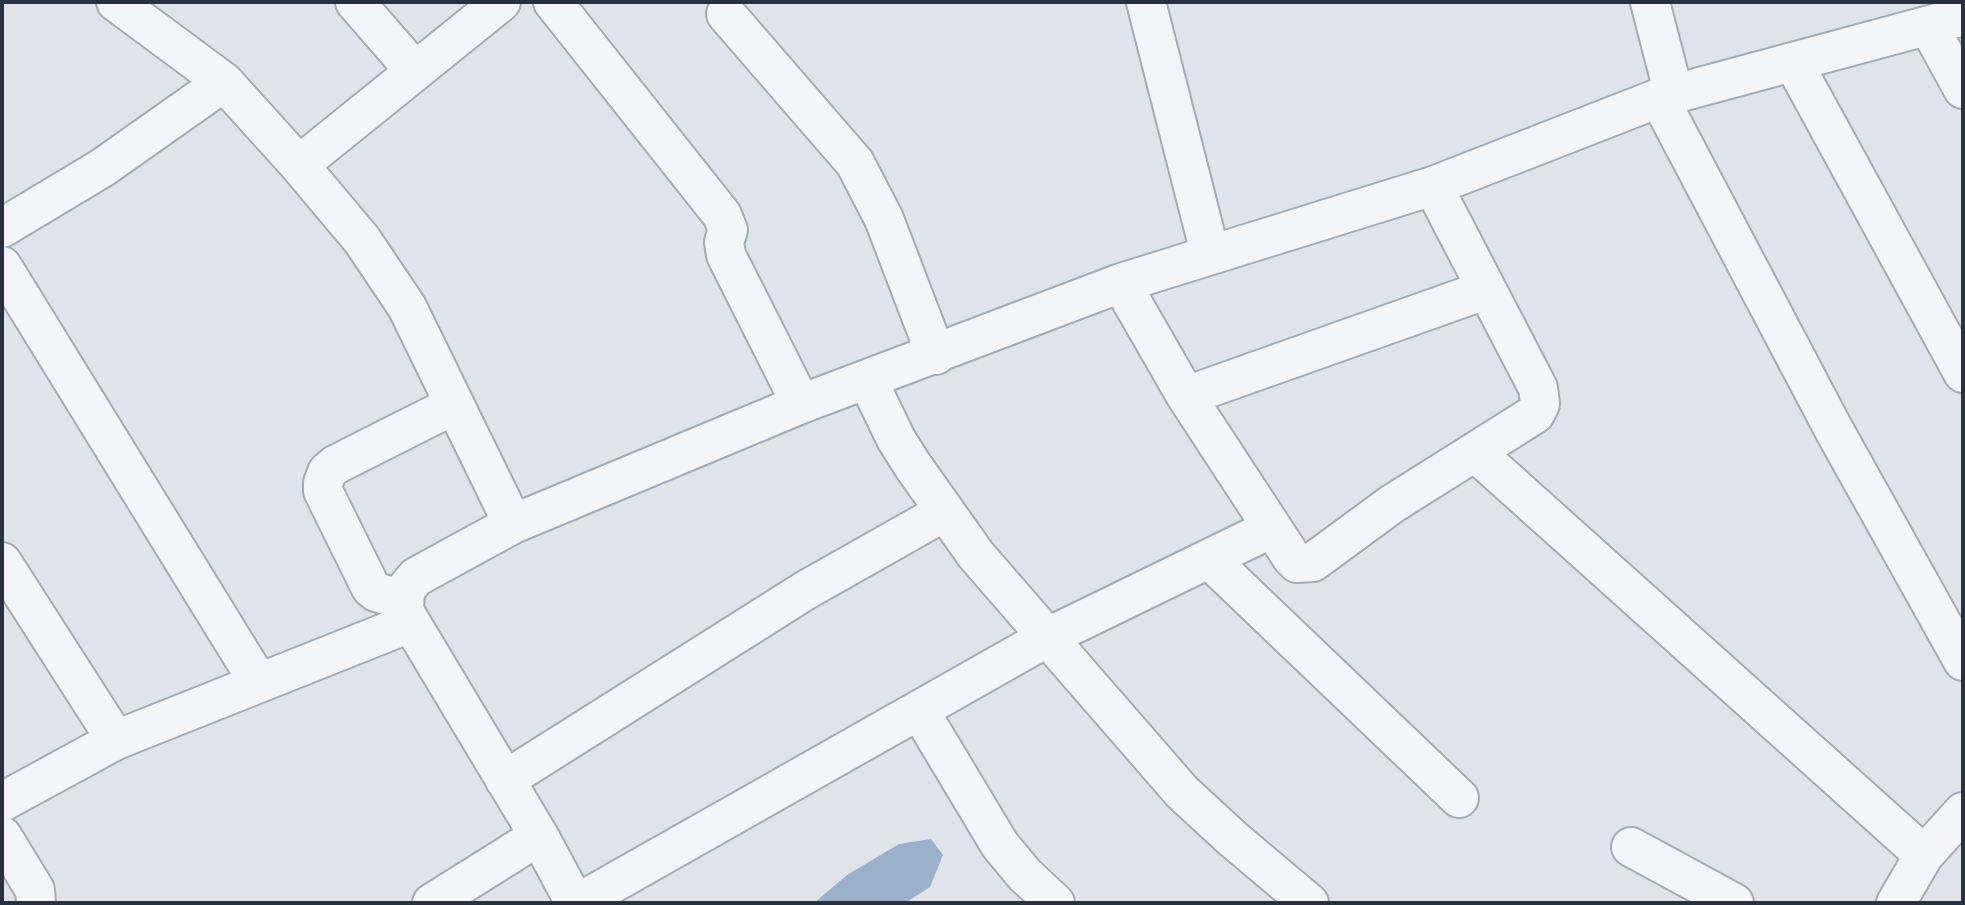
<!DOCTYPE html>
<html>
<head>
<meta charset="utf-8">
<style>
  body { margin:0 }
  #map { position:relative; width:1965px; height:905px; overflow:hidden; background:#e0e4e9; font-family:Inter,sans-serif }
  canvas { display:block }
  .frame { position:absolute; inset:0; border:4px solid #293141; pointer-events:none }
</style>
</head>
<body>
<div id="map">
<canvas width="1965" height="905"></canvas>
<div class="frame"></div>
</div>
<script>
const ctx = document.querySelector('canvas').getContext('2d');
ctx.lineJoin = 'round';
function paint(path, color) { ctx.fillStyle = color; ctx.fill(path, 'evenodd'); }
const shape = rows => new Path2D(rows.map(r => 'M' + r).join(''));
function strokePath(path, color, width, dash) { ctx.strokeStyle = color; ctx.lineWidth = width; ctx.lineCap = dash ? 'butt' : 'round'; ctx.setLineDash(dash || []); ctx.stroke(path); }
const water = shape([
  [931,839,943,855,930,887,905,903,814,903,847,875,899,844]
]);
const minor = shape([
  [116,2,224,82,299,165,362,240,407,307,513,524],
  [355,2,415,71],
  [553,2,722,215,728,230,724,242,726,255,801,404],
  [1146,2,1210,253],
  [1650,2,1674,95],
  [726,14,855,163,884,219,936,355],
  [1929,27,1963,89],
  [1793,62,1963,373],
  [1659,98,1834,430,1963,661],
  [299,165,501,2],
  [2,228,102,168,224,82],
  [2,266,259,683],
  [1121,283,1186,396,1292,558,1297,563,1313,562,1392,504,1535,414,1540,404,1538,388,1433,186],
  [868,381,896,439,913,466,976,555,1182,792,1233,839,1309,903],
  [1186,396,1485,290],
  [1475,452,1924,855],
  [1210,560,1459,798],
  [2,562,116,740],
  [403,600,376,592,371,588,323,491,323,483,327,472,335,465,454,405],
  [919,710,1000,845,1025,875,1055,903],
  [505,780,806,590,944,512],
  [2,802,116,740,410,623],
  [2,836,35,890,36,903],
  [1631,847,1734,903],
  [432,903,539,836],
  [575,903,539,836,404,611,405,590,416,577,513,524,801,404,1121,283,1433,186,1659,98,1963,16],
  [578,903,1048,637,1272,528],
  [1896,903,1924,855,1963,812]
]);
paint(water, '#9bb0ca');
strokePath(minor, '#a5abb3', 42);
strokePath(minor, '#f3f5f8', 38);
</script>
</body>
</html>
